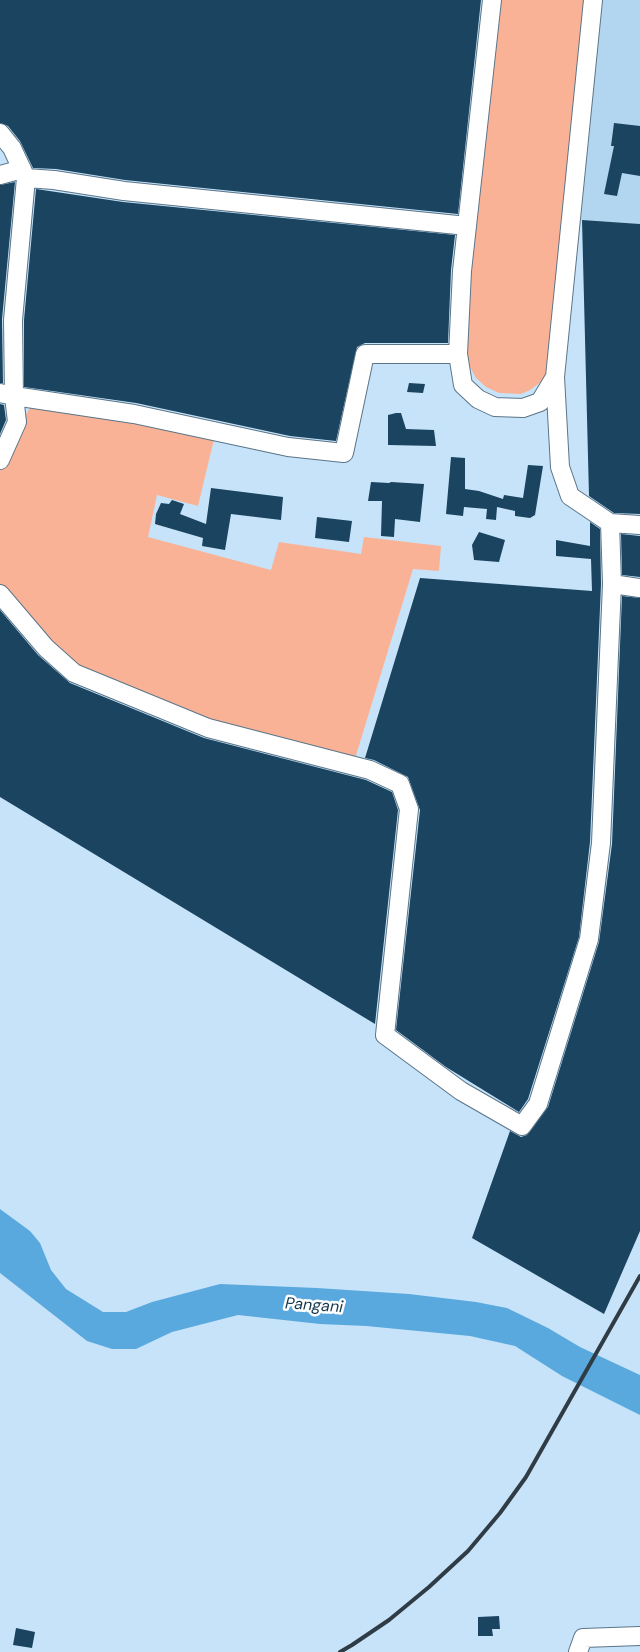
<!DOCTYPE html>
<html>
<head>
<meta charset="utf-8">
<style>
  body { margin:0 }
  canvas { display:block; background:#c6e3f9 }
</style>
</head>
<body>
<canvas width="640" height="1652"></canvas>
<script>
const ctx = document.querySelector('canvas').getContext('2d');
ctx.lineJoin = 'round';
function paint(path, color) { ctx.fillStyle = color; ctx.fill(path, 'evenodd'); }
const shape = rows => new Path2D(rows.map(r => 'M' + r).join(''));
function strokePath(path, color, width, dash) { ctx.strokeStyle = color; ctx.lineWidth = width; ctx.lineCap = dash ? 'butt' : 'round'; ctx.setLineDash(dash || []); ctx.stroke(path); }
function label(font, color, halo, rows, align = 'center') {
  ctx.font = font + ' "DM Sans",sans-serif'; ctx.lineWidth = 5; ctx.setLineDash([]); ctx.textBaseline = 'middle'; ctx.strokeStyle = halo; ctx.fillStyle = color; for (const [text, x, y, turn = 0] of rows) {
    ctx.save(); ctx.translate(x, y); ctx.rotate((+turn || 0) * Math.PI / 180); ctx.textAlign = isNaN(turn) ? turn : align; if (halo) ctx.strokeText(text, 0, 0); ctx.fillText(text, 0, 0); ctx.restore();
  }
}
const built = shape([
  [602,0,640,0,640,224,581,220]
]);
const green = shape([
  [498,0,587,0,550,375,530,390,521,394,499,393,486,387,476,378,463,354,468,272],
  [33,402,215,435,198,506,157,495,148,537,271,570,279,542,361,554,364,537,441,546,439,571,413,569,354,762,210,723,76,669,50,645,0,584,0,471,22,422]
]);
const water = shape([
  [0,1209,30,1231,40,1243,51,1270,66,1289,103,1312,126,1312,152,1302,220,1284,317,1288,409,1294,476,1302,507,1308,548,1328,580,1347,640,1375,640,1415,562,1376,515,1346,470,1336,366,1326,320,1324,238,1315,172,1332,136,1349,112,1349,87,1341,0,1273]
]);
const building = shape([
  [0,0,481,0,458,214,125,180,56,169,33,168,20,141,8,126,0,123],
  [614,123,640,126,640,176,622,173,617,196,604,194,614,146,611,146],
  [15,182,2,319,3,383,0,383,0,185],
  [36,189,123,202,455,235,451,270,448,343,365,343,357,347,336,441,290,436,136,403,24,387,24,320],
  [582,220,640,224,640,514,614,513,589,496],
  [409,383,425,384,423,393,407,392],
  [0,404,4,405,6,420,0,434],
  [396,413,401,413,406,429,434,430,436,446,388,445,388,415],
  [451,457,465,458,465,489,479,491,503,499,504,495,523,498,528,465,543,466,535,515,530,518,515,516,515,511,497,507,496,520,486,519,487,509,464,507,463,516,446,514],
  [371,482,389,483,391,482,424,484,420,522,395,519,394,537,381,536,382,501,368,501],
  [211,488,283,497,281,520,231,514,225,550,202,546,203,538,155,524,156,514,161,503,169,504,172,500,184,504,180,514,206,524],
  [317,517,352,521,349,542,315,538],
  [590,522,600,529,601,584,590,842,579,937,528,1099,519,1112,446,1067,396,1030,420,810,408,777,374,760,365,758,420,578,592,591,591,559,556,556,556,540,590,546],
  [479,532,505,540,499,562,474,560,472,545],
  [621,534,640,536,640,577,622,575],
  [622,596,640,598,640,1231,604,1314,472,1238,510,1131,521,1137,527,1135,548,1107,599,942,612,844],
  [0,610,38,655,70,683,204,738,366,780,392,792,398,810,375,1024,0,797],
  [499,1616,500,1629,492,1629,493,1636,478,1636,478,1617],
  [16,1628,35,1632,32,1648,13,1645]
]);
const minor = shape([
  [492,0,462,271,458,354,463,385,478,399,495,407,523,408,540,402,555,377],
  [593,0,555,377,560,467,570,496,610,523,640,525],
  [0,133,12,148,26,178,13,320,14,396,134,414,288,447,344,453,365,354,458,354],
  [0,175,22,169],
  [26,178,54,180,124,191,467,226],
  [0,393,14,396,17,422,0,460],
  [612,584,640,588],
  [0,594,46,648,74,673,208,728,370,770,400,784,409,809,385,1035,461,1091,522,1126,538,1104,589,939,601,843,612,584,610,523],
  [578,1652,583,1638,640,1636]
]);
const rail = shape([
  [340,1652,352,1645,389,1620,429,1587,468,1551,500,1513,526,1477,640,1276]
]);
const waterNames = [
  ["Pangani",314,1306,4]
];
paint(built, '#b3d6f0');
paint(green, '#fab297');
paint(water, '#5aa9de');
paint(building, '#1a4460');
strokePath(minor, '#5b7588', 20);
strokePath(minor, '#fff', 18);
strokePath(rail, '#2f3c45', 4);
label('italic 16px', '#14364d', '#fff', waterNames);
</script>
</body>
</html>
